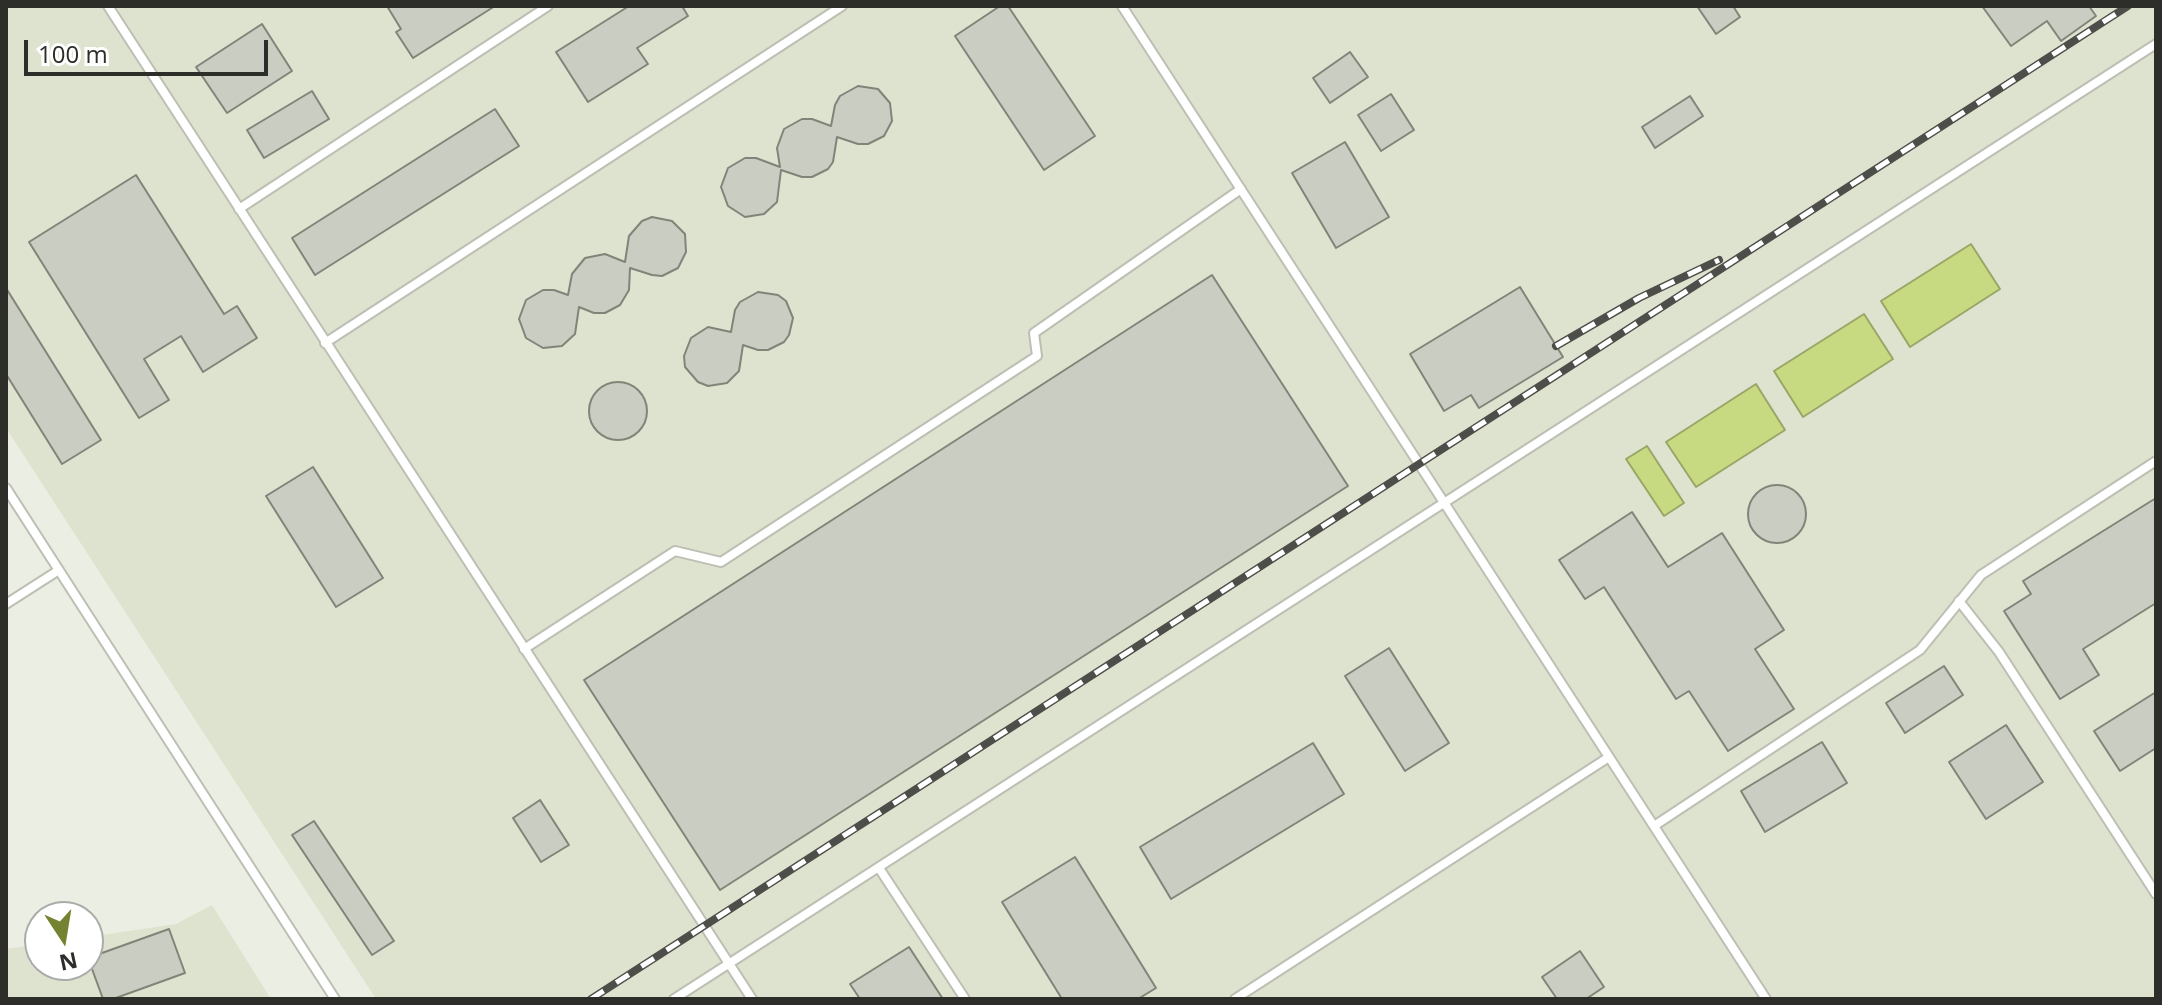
<!DOCTYPE html>
<html>
<head>
<meta charset="utf-8">
<style>
  body { margin:0 }
  #map { position:relative; width:2162px; height:1005px; overflow:hidden; background:#ebeee2; font-family:"Open Sans",sans-serif }
  canvas { display:block }
  .frame { position:absolute; inset:0; border:8px solid #2d2e2a; pointer-events:none }
  .north { position:absolute; left:24px; top:901px; width:80px; height:80px; box-sizing:border-box; background:#fff; border:2px solid #ababaa; border-radius:50%; rotate:168deg; font-size:22px; font-weight:700; line-height:32px; text-align:center; color:#2d2e2a }
  .north::after { content:''; display:block; margin:auto; width:28px; height:36px; background:#748331; clip-path:polygon(50% 0,100% 100%,50% 72%,0 100%) }
  .scale { position:absolute; left:24px; top:40px; width:244px; height:36px; box-sizing:border-box; border:4px solid #2d2e2a; border-top:0; padding-left:10px; font-size:24px; line-height:28px; white-space:nowrap; color:#2d2e2a; -webkit-text-stroke:6px #fff; paint-order:stroke }
</style>
</head>
<body>
<div id="map">
<canvas width="2162" height="1005"></canvas>
<div class="frame"></div>
<div class="north">N</div>
<div class="scale">100 m</div>
</div>
<script>
const ctx = document.querySelector('canvas').getContext('2d');
ctx.lineJoin = 'round';
function paint(path, color) { ctx.fillStyle = color; ctx.fill(path, 'evenodd'); }
const shape = rows => new Path2D(rows.map(r => 'M' + r).join(''));
function strokePath(path, color, width, dash) { ctx.strokeStyle = color; ctx.lineWidth = width; ctx.lineCap = dash ? 'butt' : 'round'; ctx.setLineDash(dash || []); ctx.stroke(path); }
const built = shape([
  [6,6,2156,6,2156,999,376,999,6,428],
  [212,905,271,999,6,999,6,949,40,944,40,965,88,965,88,937,176,924]
]);
const water = shape([
  [1971,244,2000,289,1910,347,1881,301,1971,244],
  [1864,314,1893,359,1803,417,1774,371,1864,314],
  [1756,384,1785,430,1696,487,1666,442,1756,384],
  [1647,446,1684,503,1664,516,1626,459,1647,446]
]);
const building = shape([
  [387,6,495,6,413,58,396,32,401,29,387,6],
  [629,6,682,6,688,16,637,48,648,64,588,102,556,52,629,6],
  [1000,6,1008,6,1095,136,1044,170,955,36,1000,6],
  [1697,6,1733,6,1740,17,1716,34,1697,6],
  [1982,6,2089,6,2096,16,2061,41,2047,21,2011,46,1982,6],
  [262,24,292,71,227,113,196,67,262,24],
  [1350,52,1368,77,1330,103,1313,78,1350,52],
  [858,86,878,89,890,103,892,121,884,136,868,144,858,144,837,137,833,162,828,169,812,177,802,177,781,170,777,202,764,214,745,217,728,206,721,187,728,168,745,158,756,158,780,167,777,148,784,129,802,119,812,119,831,126,835,105,840,96,858,86],
  [312,91,329,119,264,158,247,130,312,91],
  [1391,94,1414,130,1381,151,1358,115,1391,94],
  [1690,96,1703,116,1655,148,1642,127,1690,96],
  [495,109,519,146,315,275,292,238,495,109],
  [1345,142,1389,217,1336,248,1292,173,1345,142],
  [136,175,224,314,237,306,257,338,203,372,181,336,144,359,169,400,139,418,29,242,136,175],
  [652,217,672,221,685,234,686,252,678,268,662,276,652,275,630,268,629,290,620,305,605,313,594,313,579,307,575,334,562,346,543,348,526,338,519,319,526,300,543,290,554,290,568,295,572,274,585,258,605,254,625,262,629,236,642,221,652,217],
  [1212,275,1348,486,720,890,584,680,1212,275],
  [1520,287,1563,357,1479,408,1471,395,1444,411,1410,354,1520,287],
  [6,288,101,440,62,464,6,374,6,288],
  [758,292,778,295,786,301,793,318,789,335,784,342,768,350,758,350,743,345,739,371,727,383,708,386,698,382,685,367,684,356,691,338,708,327,731,332,735,310,740,302,758,292],
  '589 411a29 29 0 1 1 58 0a29 29 0 1 1-58 0Z',
  [313,467,383,578,336,607,266,496,313,467],
  '1748 514a29 29 0 1 1 58 0a29 29 0 1 1-58 0Z',
  [2156,498,2156,603,2083,649,2099,675,2060,699,2004,611,2031,594,2023,581,2156,498],
  [1632,512,1668,567,1722,533,1784,630,1755,649,1794,709,1728,751,1689,691,1676,699,1604,587,1585,599,1559,560,1632,512],
  [1389,648,1449,743,1405,771,1345,676,1389,648],
  [1944,666,1963,695,1905,733,1886,703,1944,666],
  [2156,692,2156,748,2120,771,2094,731,2156,692],
  [2006,725,2043,782,1986,819,1949,762,2006,725],
  [1822,742,1847,783,1765,832,1741,791,1822,742],
  [1313,743,1344,794,1171,899,1140,847,1313,743],
  [540,800,569,845,541,862,513,818,540,800],
  [314,821,394,941,372,955,292,835,314,821],
  [1075,857,1156,988,1138,999,1062,999,1002,902,1075,857],
  [169,929,185,973,113,999,103,999,88,958,169,929],
  [909,947,943,999,860,999,850,984,909,947],
  [1580,951,1604,987,1586,999,1557,999,1542,977,1580,951]
]);
const lane = shape([
  [108,6,752,999],
  [1122,6,1766,999],
  [239,209,548,6],
  [325,343,842,6],
  [6,488,335,999],
  [1959,601,1999,652,2156,894],
  [6,604,59,570],
  [524,649,675,551,721,562,1037,356,1034,333,1241,189],
  [1654,826,1920,650,1981,575,2156,461],
  [879,868,965,999],
  [674,999,2156,44],
  [1235,999,1609,757]
]);
const rail = shape([
  [1556,346,1639,298,1719,260],
  [591,999,2128,6]
]);
paint(built, '#dee3cf');
paint(water, '#c8da81');
strokePath(water, '#9aa667', 2);
paint(building, '#cacdc1');
strokePath(building, '#818479', 2);
strokePath(lane, '#bcbfb3', 12);
strokePath(lane, '#fff', 8);
strokePath(rail, '#4d4e49', 8);
strokePath(rail, '#fff', 5, [15]);
</script>
</body>
</html>
